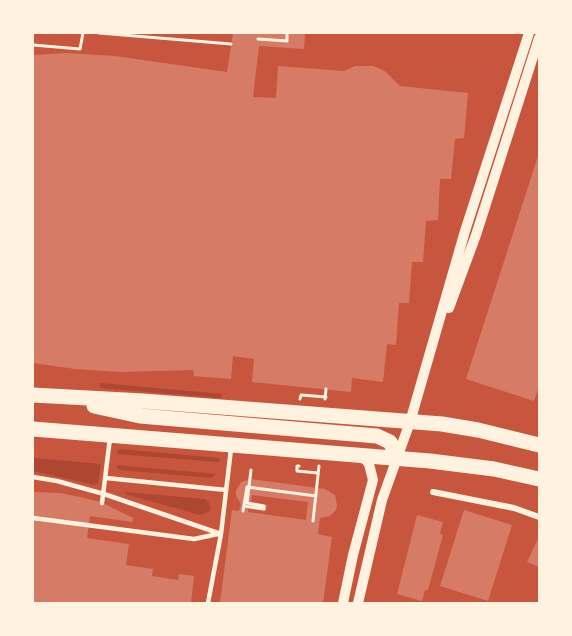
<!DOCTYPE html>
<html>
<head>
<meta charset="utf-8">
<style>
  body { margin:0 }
  #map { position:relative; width:572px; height:636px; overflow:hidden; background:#c8553d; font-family:"Source Sans 3",sans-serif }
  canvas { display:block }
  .frame { position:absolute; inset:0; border:34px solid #fff3e0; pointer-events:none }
</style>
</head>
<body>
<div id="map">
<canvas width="572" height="636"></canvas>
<div class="frame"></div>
</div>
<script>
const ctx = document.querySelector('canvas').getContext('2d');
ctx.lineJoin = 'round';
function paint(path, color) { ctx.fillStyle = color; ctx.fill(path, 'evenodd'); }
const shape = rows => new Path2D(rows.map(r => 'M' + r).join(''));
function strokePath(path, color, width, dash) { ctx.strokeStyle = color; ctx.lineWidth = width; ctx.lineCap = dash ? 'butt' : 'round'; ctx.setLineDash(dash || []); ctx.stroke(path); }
const green = shape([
  [100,383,222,394,221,398,100,388],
  [118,449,220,458,219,462,117,454],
  [33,458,101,464,98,483,94,485,33,471],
  [116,465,216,474,211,478,119,470],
  [126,492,204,499,208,501,211,509,208,512,200,515,125,494]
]);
const building = shape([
  [233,33,305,33,304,49,259,46,253,97,276,98,278,66,344,71,355,66,373,66,385,71,400,86,468,93,464,138,455,139,451,179,440,179,438,220,426,221,423,262,412,262,409,303,399,303,396,345,387,344,383,382,352,378,351,392,252,382,254,359,233,356,231,379,194,376,193,370,120,372,75,369,33,363,33,55,67,53,115,56,227,72],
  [539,153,539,387,534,401,466,379],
  [251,479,325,489,335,495,337,505,336,510,330,516,320,518,318,534,332,537,323,603,220,603,232,510,239,511,241,504,236,496,236,491,241,482],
  [252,495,308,502,306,520,248,512,248,509,266,511,267,505,251,502],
  [33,492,60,493,80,497,101,502,133,518,132,522,90,516,87,538,129,544,126,565,153,569,152,576,178,580,179,574,194,576,191,603,33,603],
  [464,510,512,525,488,601,440,586],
  [417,515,443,522,440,534,443,535,428,590,425,590,422,601,397,594],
  [539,537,539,567,527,562]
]);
const path = shape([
  [99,33,231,44],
  [258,39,287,41,287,33],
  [33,45,80,49,83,33],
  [300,399,301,395,326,397],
  [325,399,326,389],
  [299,466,297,466,297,471,318,473],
  [244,506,264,509,264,506,247,503,251,470],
  [243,511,247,487,316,496],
  [313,521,319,466]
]);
const service = shape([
  [33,477,57,481,104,494,221,534],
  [106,478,226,490],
  [102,503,110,438],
  [33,518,194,539,218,534],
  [208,603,221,534,231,449]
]);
const minor = shape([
  [433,492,514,508,539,517]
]);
const tertiary = shape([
  [449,308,476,235,539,38],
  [343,603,353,555,373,480,369,464,366,460,357,456],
  [358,603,382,500,410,422,465,231,529,33]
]);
const trunk = shape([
  [33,395,143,401,442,424,478,430,539,445],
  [94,406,140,416,377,436,390,442,395,452,395,459],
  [33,429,430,461,494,469,539,479]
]);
paint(green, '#ae4732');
paint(building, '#d67c66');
strokePath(path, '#fff3e0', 3);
strokePath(service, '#fff3e0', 4.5);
strokePath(minor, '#fff3e0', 6);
strokePath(tertiary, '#fff3e0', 10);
strokePath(trunk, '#fff3e0', 15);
</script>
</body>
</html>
